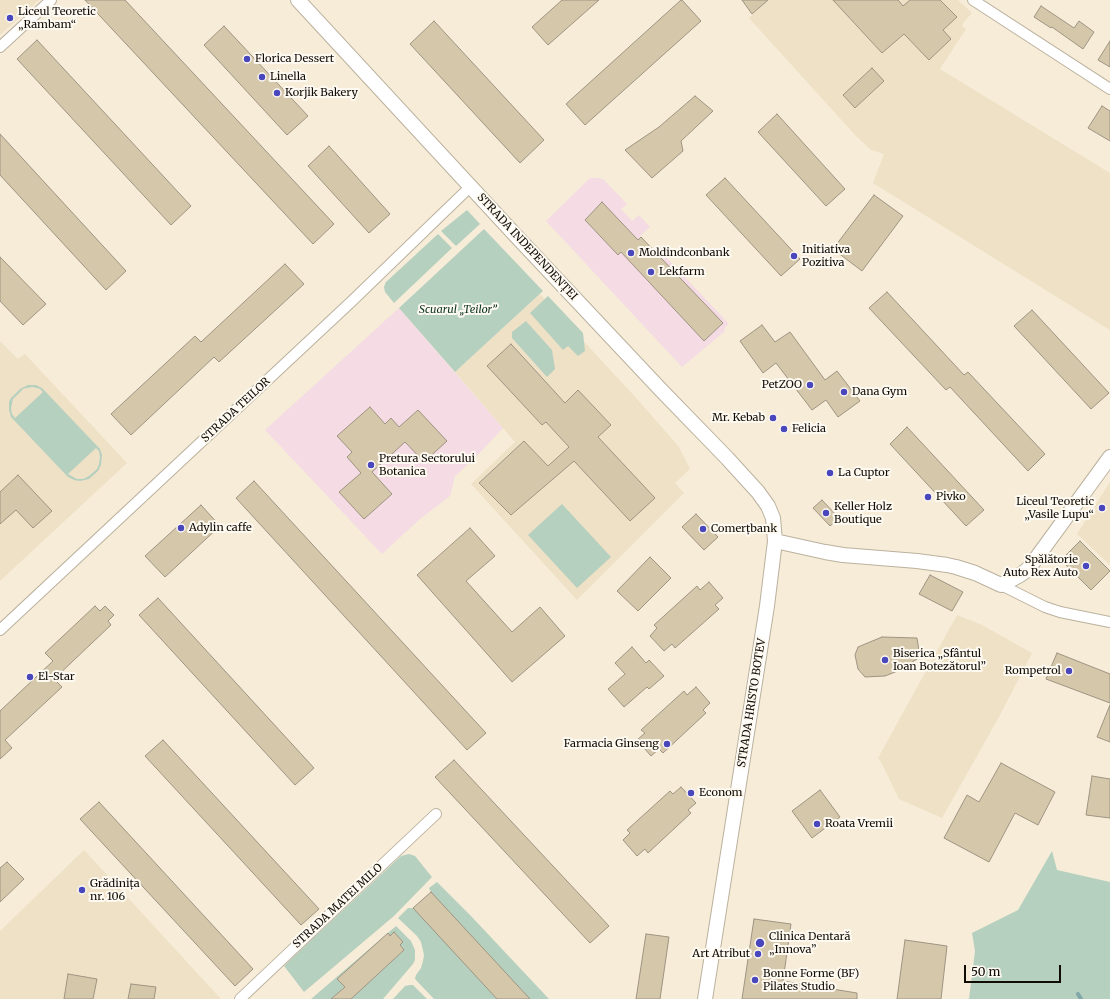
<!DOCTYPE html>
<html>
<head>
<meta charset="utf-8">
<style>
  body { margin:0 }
  #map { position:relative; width:1110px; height:999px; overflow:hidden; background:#f6ecd8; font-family:Merriweather,serif }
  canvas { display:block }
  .scale { position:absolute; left:964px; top:965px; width:97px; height:18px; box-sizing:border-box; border:2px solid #100c06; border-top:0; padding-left:5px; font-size:12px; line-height:14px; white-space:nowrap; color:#100c06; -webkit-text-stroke:3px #fefaf1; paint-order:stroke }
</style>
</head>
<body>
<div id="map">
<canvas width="1110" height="999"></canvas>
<div class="scale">50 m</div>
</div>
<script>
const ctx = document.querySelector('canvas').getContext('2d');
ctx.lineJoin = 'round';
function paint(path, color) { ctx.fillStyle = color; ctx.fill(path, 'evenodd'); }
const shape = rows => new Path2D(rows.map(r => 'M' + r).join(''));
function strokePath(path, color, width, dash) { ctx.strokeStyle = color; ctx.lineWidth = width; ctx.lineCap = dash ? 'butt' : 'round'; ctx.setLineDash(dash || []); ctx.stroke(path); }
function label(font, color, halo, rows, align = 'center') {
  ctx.font = font + ' Merriweather,serif'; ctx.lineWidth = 4; ctx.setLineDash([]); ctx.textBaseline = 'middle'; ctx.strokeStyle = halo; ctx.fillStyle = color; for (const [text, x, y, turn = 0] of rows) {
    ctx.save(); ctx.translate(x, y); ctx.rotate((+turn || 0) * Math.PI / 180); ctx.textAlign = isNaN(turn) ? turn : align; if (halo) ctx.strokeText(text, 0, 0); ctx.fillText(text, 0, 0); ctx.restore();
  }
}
const commercial = shape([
  [590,178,599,178,604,180,627,204,621,209,632,221,639,215,650,227,640,236,662,259,666,257,729,324,725,327,724,332,682,367,546,221],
  [399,308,503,428,475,458,455,476,450,496,420,519,382,554,265,430]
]);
const built = shape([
  [0,0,39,0,0,35],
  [768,0,958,0,972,13,963,23,962,26,966,29,940,69,1110,173,1110,330,873,183,884,154,871,150,856,136,749,18],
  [540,294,638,400,679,447,690,469,675,483,684,493,577,600,471,484,515,442,455,372],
  [0,341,18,359,25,354,127,463,0,581],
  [1110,482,1110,565,1077,534],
  [957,615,982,625,1032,653,1000,715,942,818,899,799,881,762,878,758],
  [84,850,221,999,0,999,0,931]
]);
const green = shape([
  [467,210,480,224,456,246,441,231],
  [484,229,543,291,455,372,399,308],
  [438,234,452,248,394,303,385,292,384,287,386,282],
  [548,296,583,333,585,351,578,356,568,346,563,350,530,313],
  [526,321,552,350,555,369,547,377,512,338,512,332],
  [28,385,36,385,42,388,100,449,102,455,101,465,98,471,89,479,80,481,74,480,68,477,11,417,9,410,9,402,11,398,20,389],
  [33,387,40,389,43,392,15,418,12,414,11,408,13,399,23,389,26,388],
  [96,448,99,451,100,457,99,464,97,469,89,476,83,479,77,479,68,474],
  [562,504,611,557,577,588,528,535],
  [1052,851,1057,870,1110,882,1110,999,969,999,975,951,972,933,1018,910],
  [409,854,415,856,432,877,394,916,304,992,284,966,308,943,401,856],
  [437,882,471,916,549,999,434,999,415,979,416,975,421,968,423,961,424,955,421,942,417,936,398,918,408,908,413,908,431,892,429,888],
  [396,926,411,941,415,950,415,960,413,964,383,999,350,999,404,950,400,945,403,942,394,933,390,936,387,934,338,979,345,987,331,999,311,999],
  [410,985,413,985,427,999,393,999,405,986]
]);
const stream = shape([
  [1078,994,1081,999]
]);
const building = shape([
  [85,0,125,0,334,224,313,244,85,0],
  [562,0,599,0,548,45,532,27,562,0],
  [681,0,682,0,701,21,585,125,566,104,681,0],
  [742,0,768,0,752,14,742,0],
  [833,0,898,0,903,6,910,0,940,0,957,17,943,30,951,39,929,60,904,34,882,53,833,0],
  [1041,6,1074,28,1079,21,1094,32,1083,49,1052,27,1051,28,1034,17,1041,6],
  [434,21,544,140,520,163,410,44,434,21],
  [224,26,308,116,287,135,204,45,224,26],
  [37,40,191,206,171,225,17,59,37,40],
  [1110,41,1110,67,1098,60,1110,41],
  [872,68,884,81,855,108,843,95,872,68],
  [695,96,713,111,681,141,683,151,652,178,625,150,659,127,695,96],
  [1102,106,1110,111,1110,141,1088,128,1102,106],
  [777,114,845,189,826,206,758,132,777,114],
  [0,134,126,271,106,290,0,175,0,134],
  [329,146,390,214,369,233,308,166,329,146],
  [725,178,800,259,781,276,706,195,725,178],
  [874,195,903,216,862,271,833,249,874,195],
  [602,202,638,240,641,237,723,323,704,341,621,252,618,255,585,220,602,202],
  [0,257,46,304,23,325,0,301,0,257],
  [285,264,304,284,219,362,214,357,131,435,111,414,195,336,201,342,285,264],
  [887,292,964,375,968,372,1045,454,1028,471,950,387,946,390,869,308,887,292],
  [1032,310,1109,393,1091,409,1014,326,1032,310],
  [762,325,775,342,790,332,825,380,837,371,860,401,838,417,826,400,812,410,776,363,763,373,740,341,762,325],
  [511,344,565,403,578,390,611,425,598,437,655,498,630,521,574,461,511,515,479,483,524,441,548,466,569,447,546,422,542,425,487,366,511,344],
  [370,407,385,424,391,418,399,427,418,410,447,441,424,462,405,442,372,472,392,494,364,519,339,492,361,473,347,457,352,452,337,436,370,407],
  [907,427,984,510,966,526,890,444,907,427],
  [18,475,52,511,33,528,16,510,0,524,0,492,18,475],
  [254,481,486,733,467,750,236,498,254,481],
  [822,500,839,518,830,526,813,508,822,500],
  [201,505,220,526,165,577,145,556,201,505],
  [696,514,718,537,704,550,682,527,696,514],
  [470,528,495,556,466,581,512,632,540,607,565,636,512,682,417,575,470,528],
  [1080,541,1110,571,1091,590,1061,560,1080,541],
  [650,557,671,578,638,611,617,591,650,557],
  [930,575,963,592,952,611,919,594,930,575],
  [709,582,723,598,715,605,719,609,675,648,672,644,664,651,650,636,657,628,654,625,697,586,700,590,709,582],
  [158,598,314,768,295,785,139,615,158,598],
  [95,606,100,611,105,606,114,615,108,621,111,625,54,679,62,687,5,740,12,748,0,759,0,711,53,661,45,653,95,606],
  [882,637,917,638,920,657,900,670,885,676,865,677,858,669,855,655,858,647,882,637],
  [632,647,646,663,649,660,664,676,649,689,647,687,624,707,608,689,625,674,615,663,632,647],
  [1057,653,1110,674,1110,703,1046,679,1057,653],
  [696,687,710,703,703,710,706,713,663,753,659,749,651,756,637,740,645,733,641,730,684,691,687,695,696,687],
  [1110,705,1110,742,1097,737,1110,705],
  [163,740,319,909,301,925,145,756,163,740],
  [454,760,609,926,590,943,435,777,454,760],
  [1001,763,1055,792,1038,825,1015,813,989,862,944,838,967,795,979,802,1001,763],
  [1092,776,1110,779,1110,818,1086,815,1092,776],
  [681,787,696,803,688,810,691,813,648,853,645,849,637,856,623,840,630,833,627,830,670,791,673,794,681,787],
  [820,790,840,817,812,838,792,811,820,790],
  [99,802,253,969,235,986,80,819,99,802],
  [7,862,24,879,0,902,0,868,7,862],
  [431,892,530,999,497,999,413,908,431,892],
  [754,919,791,924,783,981,857,993,857,999,742,999,754,919],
  [394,932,403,942,400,945,404,950,351,999,331,999,345,987,337,979,388,933,390,936,394,932],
  [646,934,669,937,660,999,636,999,646,934],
  [905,940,947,946,941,999,897,999,905,940],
  [68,974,97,979,93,999,64,999,68,974],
  [131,984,156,987,154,999,128,999,131,984]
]);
const street = shape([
  [973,0,1110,89],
  [0,47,51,0],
  [1001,585,1045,607,1060,612,1110,622],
  [0,630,352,301,470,187],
  [240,999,436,814]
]);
const secondary = shape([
  [298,0,518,238,661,390,727,458,758,492,768,506,773,518,775,541,767,606,705,999],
  [775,541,825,552,843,555,917,561,947,565,956,567,975,573,1001,585,1009,581,1020,575,1027,570,1032,564,1110,457]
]);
const markers = [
  [10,18,4,"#4a47bd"],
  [247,59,4,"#4a47bd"],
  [262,77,4,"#4a47bd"],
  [277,93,4,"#4a47bd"],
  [631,253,4,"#4a47bd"],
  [794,256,4,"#4a47bd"],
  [651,272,4,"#4a47bd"],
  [810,385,4,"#4a47bd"],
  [844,392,4,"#4a47bd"],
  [773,418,4,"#4a47bd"],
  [784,429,4,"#4a47bd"],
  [371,465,4,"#4a47bd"],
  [830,473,4,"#4a47bd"],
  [928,497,4,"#4a47bd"],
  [1102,508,4,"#4a47bd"],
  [826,513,4,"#4a47bd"],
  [181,528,4,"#4a47bd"],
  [703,529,4,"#4a47bd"],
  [1086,566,4,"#4a47bd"],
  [885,660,4,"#4a47bd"],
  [1069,671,4,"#4a47bd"],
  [30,677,4,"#4a47bd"],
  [667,744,4,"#4a47bd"],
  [691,793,4,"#4a47bd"],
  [817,824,4,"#4a47bd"],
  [82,890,4,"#4a47bd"],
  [760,943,5,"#4a47bd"],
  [758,954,4,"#4a47bd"],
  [755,980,4,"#4a47bd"]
];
const poiNames = [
  ["Liceul Teoretic",18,12],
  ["„Rambam“",18,25],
  ["Florica Dessert",255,59],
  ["Linella",270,77],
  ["Korjik Bakery",285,93],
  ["Initiativa",802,250],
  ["Pozitiva",802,263],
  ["Moldindconbank",639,253],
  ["Lekfarm",659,272],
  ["PetZOO",802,385,"right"],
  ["Dana Gym",852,392],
  ["Mr. Kebab",765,418,"right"],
  ["Felicia",792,429],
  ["Pretura Sectorului",379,459],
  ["Botanica",379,472],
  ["La Cuptor",838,473],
  ["Pivko",936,497],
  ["Liceul Teoretic",1094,502,"right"],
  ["„Vasile Lupu“",1094,515,"right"],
  ["Keller Holz",834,507],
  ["Boutique",834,520],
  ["Adylin caffe",189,528],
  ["Comerțbank",711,529],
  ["Spălătorie",1078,560,"right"],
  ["Auto Rex Auto",1078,573,"right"],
  ["Biserica „Sfântul",893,654],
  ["Ioan Botezătorul”",893,667],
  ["Rompetrol",1061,671,"right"],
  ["El-Star",38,677],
  ["Farmacia Ginseng",659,744,"right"],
  ["Econom",699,793],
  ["Roata Vremii",825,824],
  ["Grădinița",90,884],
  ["nr. 106",90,897],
  ["Clinica Dentară",769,937],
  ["„Innova”",769,950],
  ["Art Atribut",750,954,"right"],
  ["Bonne Forme (BF)",763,974],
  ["Pilates Studio",763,987]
];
const streetNames = [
  ["STRADA INDEPENDENȚEI",527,247,47],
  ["STRADA TEILOR",236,410,-43],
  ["STRADA HRISTO BOTEV",752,703,-81],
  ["STRADA MATEI MILO",338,906,-43]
];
const parkNames = [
  ["Scuarul „Teilor”",458,310]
];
paint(commercial, '#f4dbe4');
paint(built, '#efe1c6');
paint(green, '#b6d0bf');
strokePath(stream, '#81a7a8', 4);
paint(building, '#d5c7aa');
strokePath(building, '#9e9482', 1);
strokePath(street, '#bbb19e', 12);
strokePath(secondary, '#bbb19e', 16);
strokePath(street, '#fff', 10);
strokePath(secondary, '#fff', 14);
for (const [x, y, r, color] of markers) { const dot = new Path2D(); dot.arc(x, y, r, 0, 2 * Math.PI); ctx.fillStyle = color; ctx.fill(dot); strokePath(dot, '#fefaf1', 1.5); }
label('11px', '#100c06', '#fefaf1', poiNames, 'left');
label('11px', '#100c06', '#fefaf1', streetNames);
label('italic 11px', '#0b3420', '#fefaf1', parkNames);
</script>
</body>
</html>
